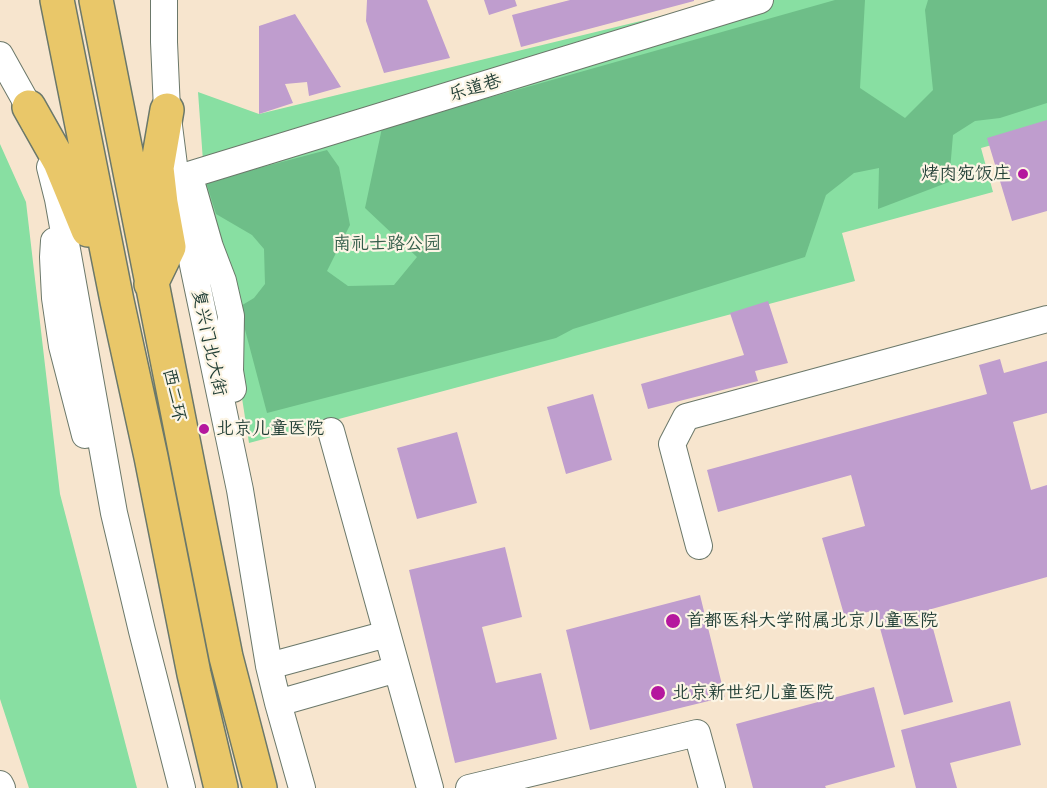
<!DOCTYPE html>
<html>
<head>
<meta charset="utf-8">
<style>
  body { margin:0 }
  canvas { display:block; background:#f7e5ce }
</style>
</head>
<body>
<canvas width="1047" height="788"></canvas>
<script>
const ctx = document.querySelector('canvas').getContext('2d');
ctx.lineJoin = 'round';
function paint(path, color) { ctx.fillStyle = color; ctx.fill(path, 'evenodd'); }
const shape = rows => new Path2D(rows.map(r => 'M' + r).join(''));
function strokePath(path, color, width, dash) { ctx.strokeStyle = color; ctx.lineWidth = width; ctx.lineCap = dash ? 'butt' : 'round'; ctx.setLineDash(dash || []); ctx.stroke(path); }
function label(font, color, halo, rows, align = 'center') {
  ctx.font = font + ' "Comic Neue","LXGW WenKai TC",sans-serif'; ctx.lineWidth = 4.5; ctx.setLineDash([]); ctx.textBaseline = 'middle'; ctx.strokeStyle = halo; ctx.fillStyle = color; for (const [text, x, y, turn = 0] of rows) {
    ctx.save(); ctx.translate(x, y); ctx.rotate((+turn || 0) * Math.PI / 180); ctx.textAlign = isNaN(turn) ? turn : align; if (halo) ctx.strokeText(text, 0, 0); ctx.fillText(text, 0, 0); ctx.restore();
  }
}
const green = shape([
  [727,0,1047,0,1047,130,981,148,993,192,842,233,855,281,249,443,237,366,239,329,231,265,213,229,205,189,198,92,259,114],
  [0,144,26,202,60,494,137,788,29,788,0,699]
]);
const forest = shape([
  [835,0,865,0,860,88,905,118,933,90,925,10,928,0,1047,0,1047,103,1000,118,975,121,953,135,949,182,878,209,879,168,854,173,826,195,805,257,573,329,556,338,267,413,239,307,254,298,265,284,264,249,252,235,216,214,206,182,327,150,339,167,350,225,327,271,348,286,394,285,417,257,365,208,382,128]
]);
const building = shape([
  [367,0,427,0,450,58,384,73,366,21],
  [484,0,515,0,517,6,489,15],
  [570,0,694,0,694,1,521,47,512,15],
  [295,14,341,87,309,96,307,82,285,84,293,103,259,114,259,26],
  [1047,120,1047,211,1012,221,987,138],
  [768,301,788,363,755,371,758,381,648,409,641,384,744,355,730,313],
  [1000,359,1004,373,1047,361,1047,413,1013,422,1031,490,1047,485,1047,577,928,610,953,702,904,715,875,610,845,618,822,538,865,526,851,475,718,512,707,470,987,394,979,365],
  [593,394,612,460,566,474,547,407],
  [457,432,477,503,417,519,397,448],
  [505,547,522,617,482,627,496,683,541,673,557,739,455,763,409,570],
  [700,595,725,697,590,730,566,630],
  [874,687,895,767,825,786,826,788,753,788,736,724],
  [1010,701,1021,745,950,763,957,788,916,788,901,730]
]);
const minor = shape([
  [164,0,164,42,167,110,176,181,194,270,240,490,269,666,278,703,302,788],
  [0,55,29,107,35,124],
  [50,167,58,199,114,513,142,631,182,788],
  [189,175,760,0],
  [193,188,210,247,223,281,231,316,230,371,233,389],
  [54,241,53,257,55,298,62,346,85,435],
  [331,431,430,788],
  [699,546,672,444,686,417,1047,319],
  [269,666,387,634],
  [278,703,397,669],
  [0,784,2,788],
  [469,788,697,733,712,788]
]);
const highway = shape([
  [57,0,117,301,151,457,194,674,221,788],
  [96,0,226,657,260,788],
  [29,107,60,162,88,230],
  [151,284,169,247,161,203,157,168,167,110]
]);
const markers = [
  [1023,174,6,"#b5179e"],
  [204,429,6,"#b5179e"],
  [673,621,8,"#b5179e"],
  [658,693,8,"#b5179e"]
];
const streetNames = [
  ["乐道巷",475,88,-17],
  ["复兴门北大街",209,343,78],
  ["西二环",174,395,78]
];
const poiNames = [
  ["烤肉宛饭庄",1011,174,"right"],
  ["北京儿童医院",216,429],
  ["首都医科大学附属北京儿童医院",686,621],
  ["北京新世纪儿童医院",672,693]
];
const parkNames = [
  ["南礼士路公园",387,244]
];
paint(green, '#88dfa2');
paint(forest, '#6ebe88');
paint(building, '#bf9dce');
strokePath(minor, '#6b786a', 28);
strokePath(highway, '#6b786a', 36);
strokePath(minor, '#fff', 26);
strokePath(highway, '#e9c769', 33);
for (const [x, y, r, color] of markers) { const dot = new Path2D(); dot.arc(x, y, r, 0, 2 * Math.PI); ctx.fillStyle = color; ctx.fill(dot); strokePath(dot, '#fcf5e5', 2); }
label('18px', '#1f3d34', '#fcf5e5', streetNames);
label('18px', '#1f3d34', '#fcf5e5', poiNames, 'left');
label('18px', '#345d4a', '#fcf5e5', parkNames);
</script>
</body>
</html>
